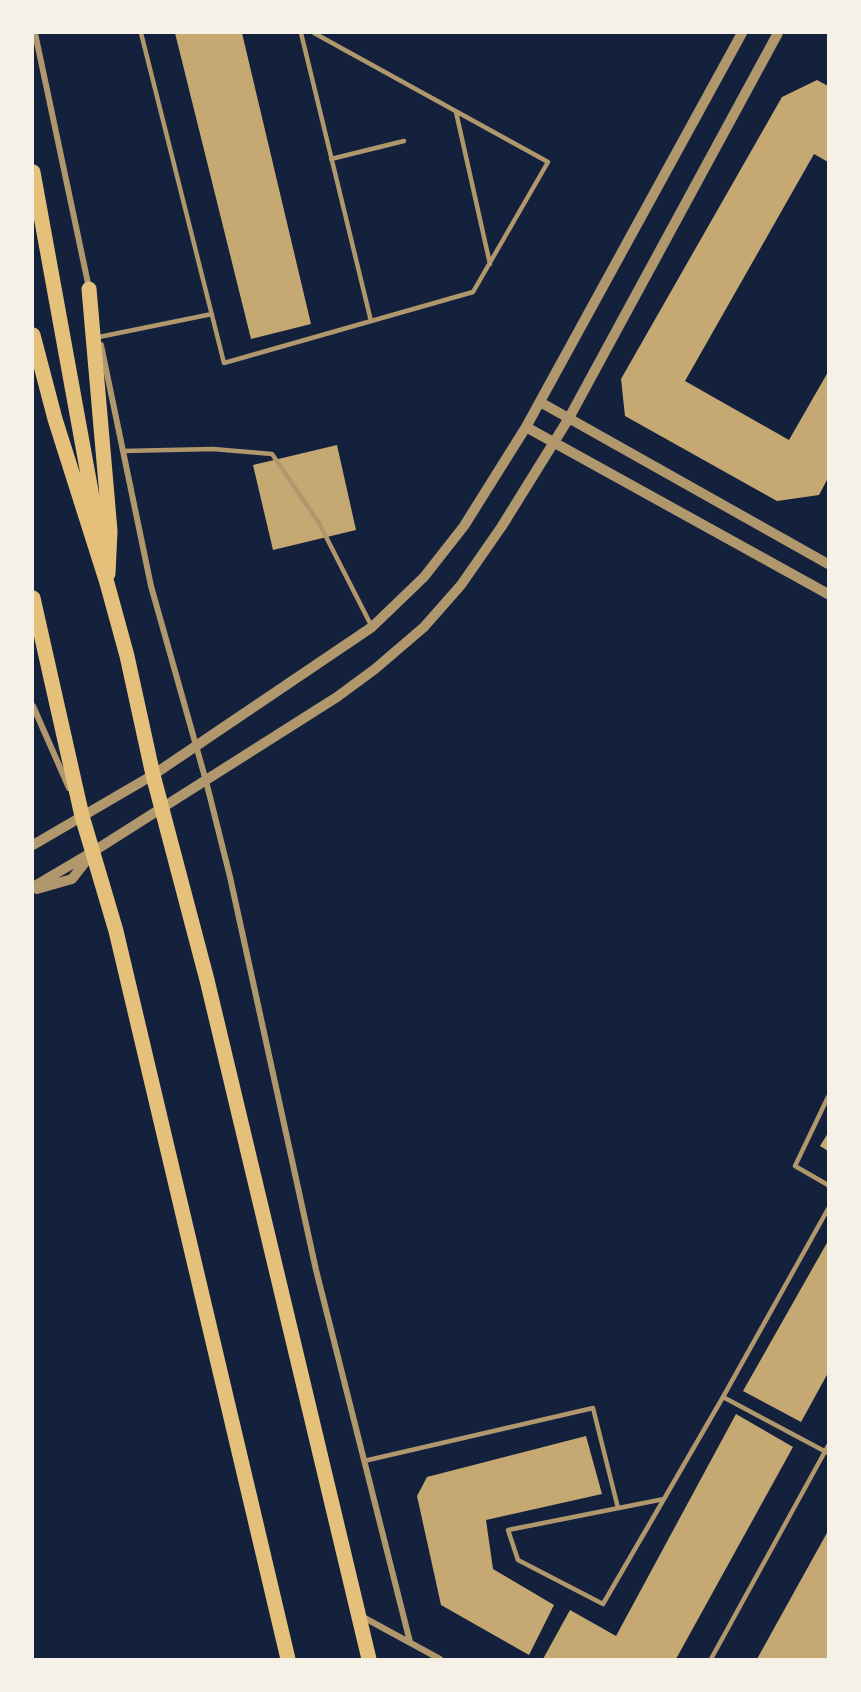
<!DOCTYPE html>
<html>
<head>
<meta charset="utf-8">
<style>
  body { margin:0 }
  #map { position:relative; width:861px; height:1692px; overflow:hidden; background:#14213d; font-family:"Fira Sans Condensed",sans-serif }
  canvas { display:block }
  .frame { position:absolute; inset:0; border:34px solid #f6f1e7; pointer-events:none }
</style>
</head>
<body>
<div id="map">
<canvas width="861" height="1692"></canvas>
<div class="frame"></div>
</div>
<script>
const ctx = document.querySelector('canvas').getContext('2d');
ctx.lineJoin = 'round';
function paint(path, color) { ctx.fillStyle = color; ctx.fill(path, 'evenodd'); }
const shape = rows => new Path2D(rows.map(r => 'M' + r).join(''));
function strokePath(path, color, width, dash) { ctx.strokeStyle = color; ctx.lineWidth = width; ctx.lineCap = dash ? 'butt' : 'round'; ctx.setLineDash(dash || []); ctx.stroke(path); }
const building = shape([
  [175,33,242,33,311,324,251,339],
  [817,80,828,86,828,162,814,154,685,381,789,440,828,372,828,478,819,495,777,501,625,416,621,379,782,97],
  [337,445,356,530,273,550,253,465],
  [828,1133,828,1151,820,1146],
  [828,1241,828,1373,801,1422,743,1391],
  [736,1414,793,1447,676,1659,543,1659,570,1610,616,1636],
  [586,1436,602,1494,486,1520,493,1569,554,1605,529,1655,441,1605,417,1496,427,1477],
  [828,1531,828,1659,757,1659]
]);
const service = shape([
  [141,33,224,363,473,292,548,162,314,33],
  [301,33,371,321],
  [456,112,490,264],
  [331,159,404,141],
  [99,337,212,314],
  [123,451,213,449,272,454,319,523,371,625],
  [828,1097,795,1166,828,1185],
  [723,1397,828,1453],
  [364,1461,593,1408,618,1508],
  [664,1499,508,1530,518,1560,603,1604,664,1499,723,1397,828,1209],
  [711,1659,828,1446]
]);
const minor = shape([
  [35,33,89,288],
  [101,345,151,586,206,781,230,877,316,1270,410,1642],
  [33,706,69,788],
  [361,1616,440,1659]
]);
const tertiary = shape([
  [540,402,828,564],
  [526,427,828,594],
  [33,845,153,775,372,627,424,577,464,526,526,427,742,33],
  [33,887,94,851,337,697,375,669,424,627,461,585,502,526,569,418,778,33],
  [37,889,72,879,90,856]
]);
const primary = shape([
  [33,172,99,535],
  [89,289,107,496,110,531,108,574],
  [33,335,55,419,107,583,127,656,153,775,207,980,369,1659],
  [33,598,82,816,116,931,288,1659]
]);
paint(building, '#c6a872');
strokePath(service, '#b1986c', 4.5);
strokePath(minor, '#b1986c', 6);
strokePath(tertiary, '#b1986c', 10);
strokePath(primary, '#e5c07b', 15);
</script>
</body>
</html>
